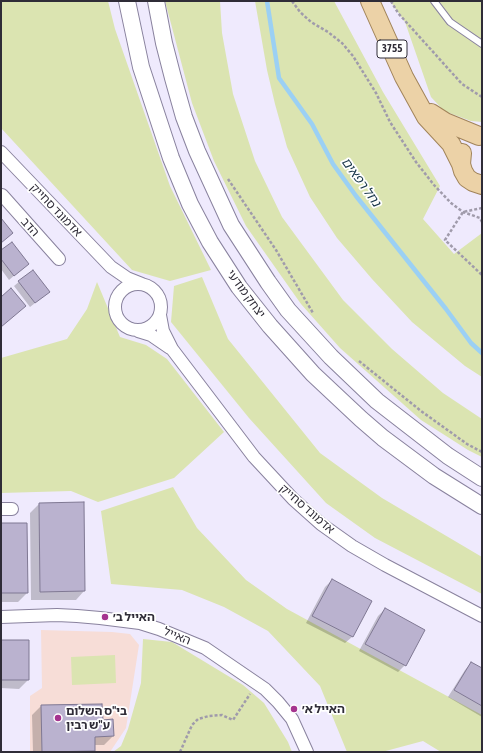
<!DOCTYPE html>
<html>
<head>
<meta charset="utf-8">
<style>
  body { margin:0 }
  #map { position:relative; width:483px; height:753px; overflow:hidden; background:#efeafd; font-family:"Asap Condensed",sans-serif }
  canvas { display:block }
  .frame { position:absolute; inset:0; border:2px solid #2f2c37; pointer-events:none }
</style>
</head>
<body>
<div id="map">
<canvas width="483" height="753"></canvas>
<div class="frame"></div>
</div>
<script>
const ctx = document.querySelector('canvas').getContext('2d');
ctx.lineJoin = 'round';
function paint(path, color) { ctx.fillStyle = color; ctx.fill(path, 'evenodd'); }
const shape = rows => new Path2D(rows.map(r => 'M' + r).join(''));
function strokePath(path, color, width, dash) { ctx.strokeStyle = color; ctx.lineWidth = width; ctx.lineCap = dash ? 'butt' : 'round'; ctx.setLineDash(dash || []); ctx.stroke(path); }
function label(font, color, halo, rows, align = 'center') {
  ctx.font = font + ' "Asap Condensed","Noto Sans Hebrew",sans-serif'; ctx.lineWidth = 3.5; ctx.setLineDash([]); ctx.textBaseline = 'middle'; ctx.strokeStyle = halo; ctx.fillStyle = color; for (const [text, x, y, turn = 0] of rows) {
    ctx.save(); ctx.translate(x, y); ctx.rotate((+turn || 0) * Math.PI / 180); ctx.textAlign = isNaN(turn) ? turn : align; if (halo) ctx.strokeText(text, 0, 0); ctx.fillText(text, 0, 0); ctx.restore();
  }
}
const education = shape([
  [41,630,112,632,130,634,139,645,126,728,110,752,30,752,30,696,42,688]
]);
const green = shape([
  [1,1,108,1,115,29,170,186,211,270,170,281,132,270,1,128],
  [165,1,220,1,222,33,233,94,255,161,282,217,343,300,392,349,443,393,482,419,482,457,468,450,421,420,340,348,301,304,246,226,214,161,192,103],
  [255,1,334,1,383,92,440,186,423,219,454,254,482,233,482,377,465,366,412,322,372,279,337,238,310,197,287,147,275,104,267,70],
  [390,1,482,1,482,122,471,121,444,111,431,97,405,22],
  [202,277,228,339,320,453,382,498,482,557,482,594,375,538,326,503,249,418,171,322,174,286],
  [97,282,120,337,146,345,167,359,224,432,174,478,98,502,71,491,1,493,1,358,67,339,87,309],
  [173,487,197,528,246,580,287,609,482,715,482,752,441,752,423,741,382,752,347,752,320,686,268,631,224,607,182,590,111,584,101,511],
  [143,639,172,642,243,685,264,703,288,742,292,752,113,752,121,746,128,729,141,683],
  [115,655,116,683,72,685,71,657]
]);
const shadow = shape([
  [1,252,23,268,9,280,1,269],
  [32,271,44,296,30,307,14,286],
  [39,504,84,591,76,600,31,600,30,513],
  [1,524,27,593,18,602,1,602],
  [332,580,371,602,352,637,345,643,306,623,325,587],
  [385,609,405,665,398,672,359,651,378,616],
  [1,641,28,680,19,689,1,688],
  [471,663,482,669,482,717,448,697,465,670],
  [41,706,102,721,113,736,104,745,94,745,93,752,33,752,32,715]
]);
const stream = shape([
  [267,1,279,78,312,124,333,164,356,196,446,309,471,343,482,353]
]);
const building = shape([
  [1,218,13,233,1,243,1,218],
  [12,242,29,264,14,276,1,259,1,250,12,242],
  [33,270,50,292,35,303,18,281,33,270],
  [11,288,26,306,1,327,1,297,11,288],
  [84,502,85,591,40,592,39,503,84,502],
  [1,523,27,523,28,593,1,593,1,523],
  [332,579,372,601,353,637,312,616,332,579],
  [385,608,425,630,406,666,365,644,385,608],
  [1,640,29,640,29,680,1,680,1,640],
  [471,662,482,668,482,706,454,690,471,662],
  [102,704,103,720,113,719,114,736,95,737,95,751,42,752,41,705,102,704]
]);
const path = shape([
  [292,1,300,12,311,22,328,32,342,43,353,56,376,93,390,122,416,162,434,185,451,203,463,212,480,218,482,222],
  [391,1,398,13,462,84,482,97],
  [228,179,276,250,313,313],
  [482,208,463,212,445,240,482,275],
  [359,361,421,411,467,444,482,452],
  [180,752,192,725,198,719,209,716,222,715,233,720,250,694]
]);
const lane = shape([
  [434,1,450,22,482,44]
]);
const street = shape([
  [1,152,111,267,127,278,142,284],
  [1,196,2,195,59,259],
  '115 307a23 23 0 1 1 46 0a23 23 0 1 1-46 0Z',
  [160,315,163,331,172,349,254,457,293,499,321,524,352,546,385,565,482,616],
  [138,331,151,335,170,348],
  [1,509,12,509],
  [1,617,57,615,77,616,100,618,140,623,159,629,205,648,265,689,278,702,292,719,307,752]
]);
const secondary = shape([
  [127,1,141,67,171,158,190,204,210,242,239,287,270,326,313,374,361,419,383,438,434,476,482,506],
  [156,1,164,43,173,78,184,117,197,151,231,225,268,282,288,310,331,357,377,401,448,456,482,478]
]);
const primary = shape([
  [370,1,404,77,426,117,451,144,461,164],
  [431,113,445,122,479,136],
  [462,153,461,164,463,171,467,178,473,182,482,185]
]);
const markers = [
  [105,617,4,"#a5338f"],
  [294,709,4,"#a5338f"],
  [58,718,4,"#a5338f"]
];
const shields = [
  [392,49,30]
];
const shieldNames = [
  ["3755",392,49]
];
const streetNames = [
  ["אדמונד סחייק",56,210,46],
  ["הדב",30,227,48],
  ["יצחק מודעי",246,294,54],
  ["אדמונד סחייק",307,509,41],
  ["האייל",177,636,22]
];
const poiNames = [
  ["האייל ב׳",113,617],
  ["האייל א׳",302,709],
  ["בי\"ס השלום",66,711],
  ["ע\"ש רבין",66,725]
];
const waterNames = [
  ["נחל רפאים",361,182,54]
];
paint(education, '#f7ddd7');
paint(green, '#dbe4b1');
paint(shadow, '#0003');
strokePath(stream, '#9bd0f4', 4.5);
paint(building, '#bab2cf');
strokePath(building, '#7f7893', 1);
strokePath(lane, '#89829e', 8);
strokePath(street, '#89829e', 14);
strokePath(secondary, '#89829e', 18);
strokePath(primary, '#a1845a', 20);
strokePath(path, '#a09bab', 2.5, [3, 2]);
strokePath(lane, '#fff', 6);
strokePath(street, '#fff', 12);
strokePath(secondary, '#fff', 16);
strokePath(primary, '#ecd2a7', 18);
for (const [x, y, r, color] of markers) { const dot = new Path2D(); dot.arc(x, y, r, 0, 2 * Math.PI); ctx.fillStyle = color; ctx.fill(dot); strokePath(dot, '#fff', 1.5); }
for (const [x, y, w] of shields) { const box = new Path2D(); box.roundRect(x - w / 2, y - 9, w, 18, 3); ctx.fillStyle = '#fff'; ctx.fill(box); strokePath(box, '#2f2c37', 1); }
label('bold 11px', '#2f2c37', null, shieldNames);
label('12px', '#2f2c37', '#fff', streetNames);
label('bold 12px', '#2f2c37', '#fff', poiNames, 'left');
label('italic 13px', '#183649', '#fff', waterNames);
</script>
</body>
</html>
